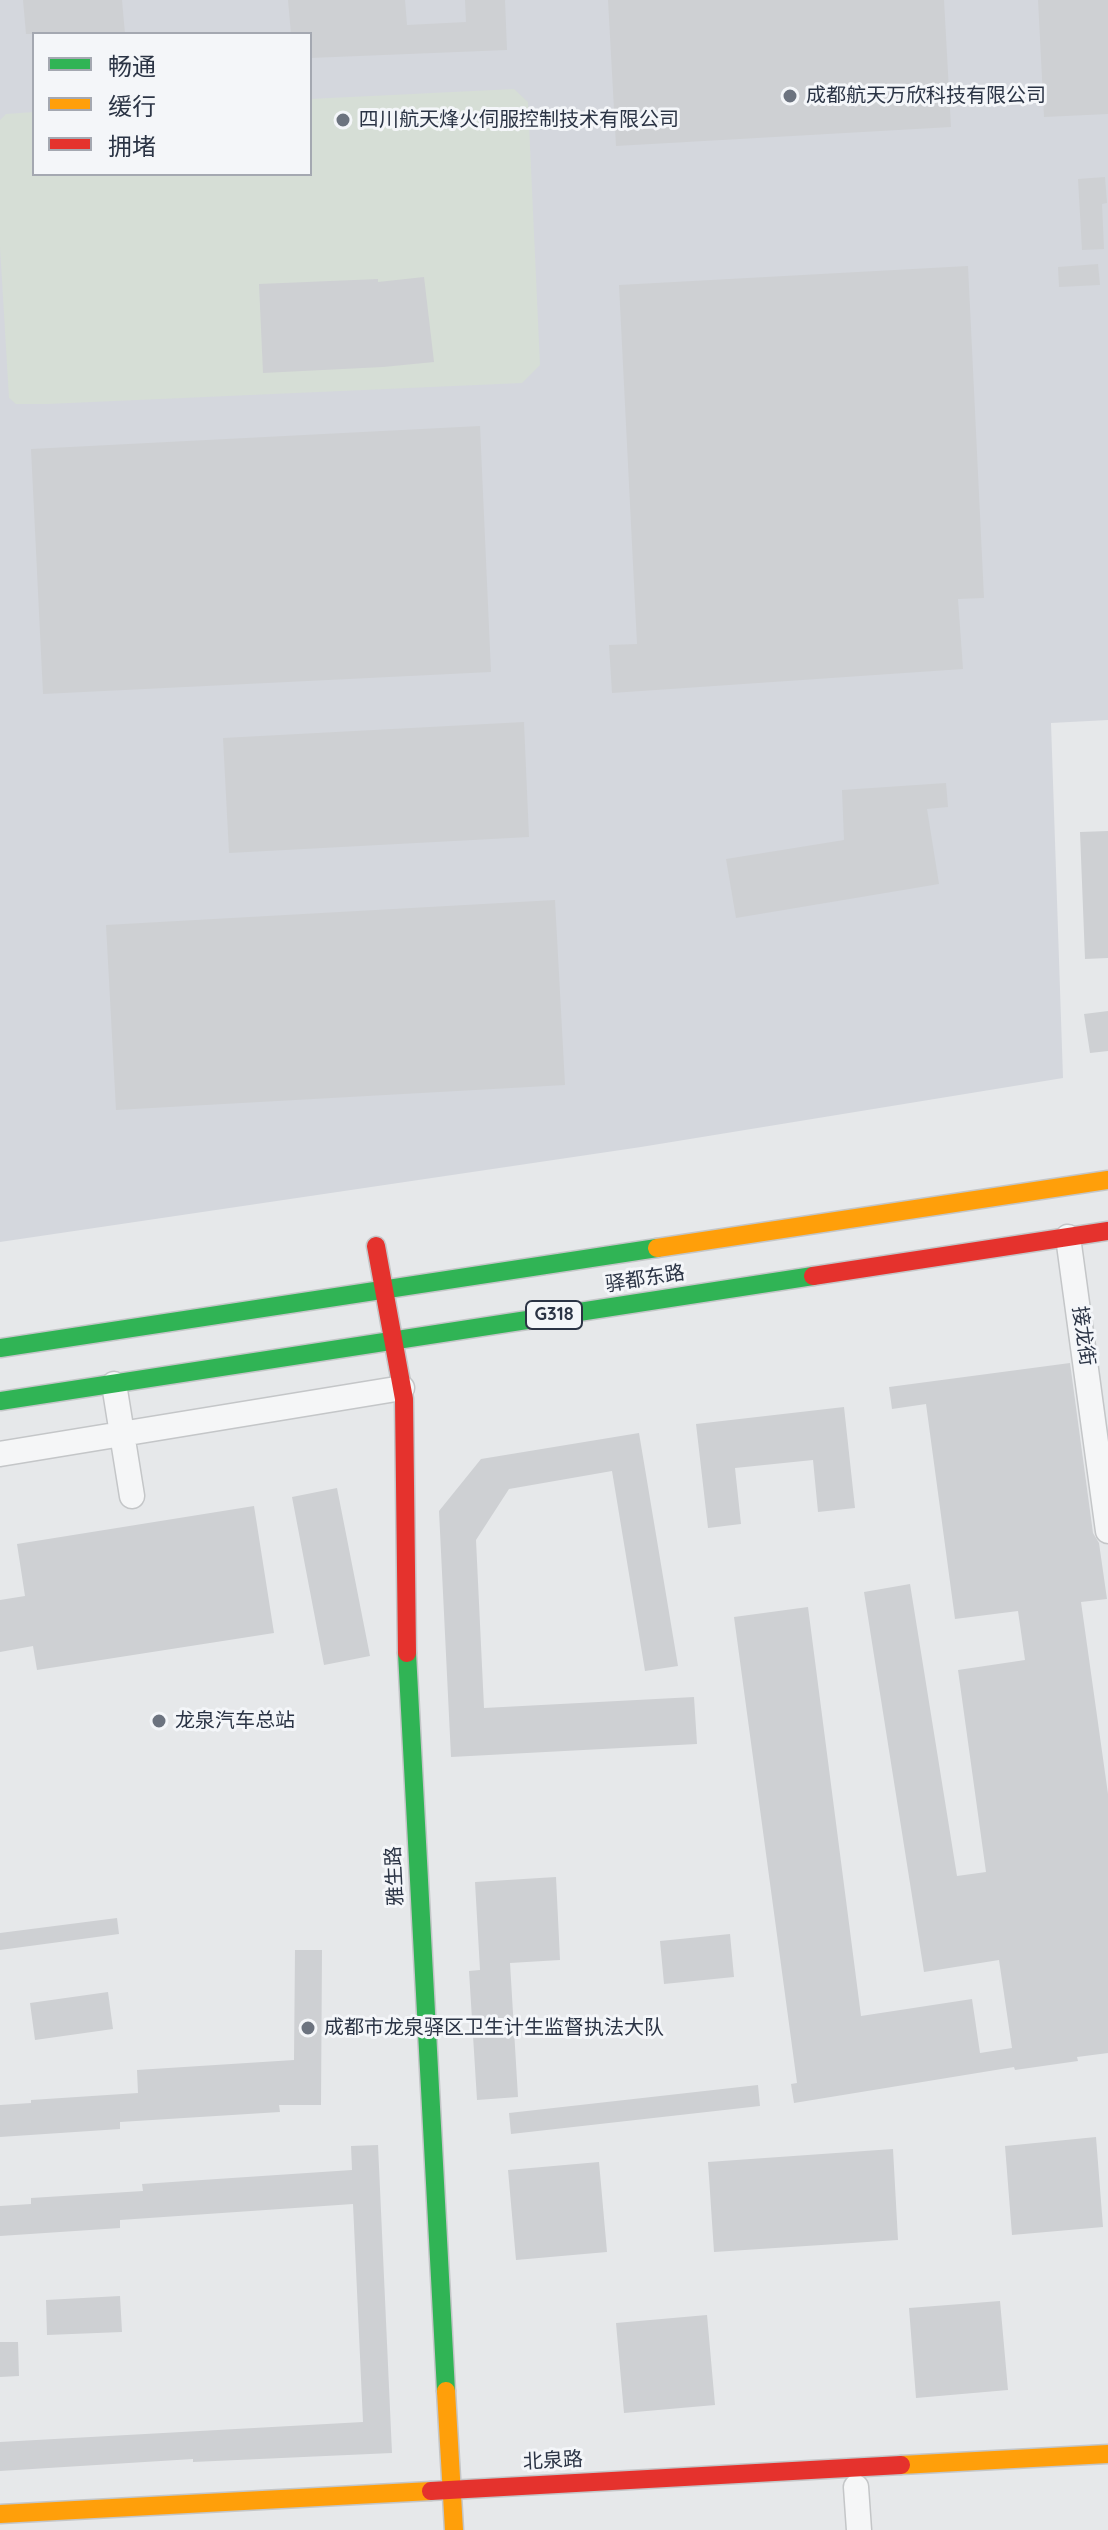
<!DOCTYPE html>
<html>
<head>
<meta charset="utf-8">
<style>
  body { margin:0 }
  #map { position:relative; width:1108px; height:2530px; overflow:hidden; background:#e6e8ea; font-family:Quicksand,"Noto Sans SC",sans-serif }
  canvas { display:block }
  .legend { position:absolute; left:32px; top:32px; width:280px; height:144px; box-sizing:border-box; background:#f4f6f9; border:2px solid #a4a8b1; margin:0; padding:10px 14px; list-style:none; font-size:24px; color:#2b3445 }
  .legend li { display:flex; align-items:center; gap:16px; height:40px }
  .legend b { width:40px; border:2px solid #a4a8b1 }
</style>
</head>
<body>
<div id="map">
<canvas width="1108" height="2530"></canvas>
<ul class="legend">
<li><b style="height:10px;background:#30b455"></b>畅通</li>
<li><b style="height:10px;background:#ff9f0a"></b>缓行</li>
<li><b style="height:10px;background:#e5322d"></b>拥堵</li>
</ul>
</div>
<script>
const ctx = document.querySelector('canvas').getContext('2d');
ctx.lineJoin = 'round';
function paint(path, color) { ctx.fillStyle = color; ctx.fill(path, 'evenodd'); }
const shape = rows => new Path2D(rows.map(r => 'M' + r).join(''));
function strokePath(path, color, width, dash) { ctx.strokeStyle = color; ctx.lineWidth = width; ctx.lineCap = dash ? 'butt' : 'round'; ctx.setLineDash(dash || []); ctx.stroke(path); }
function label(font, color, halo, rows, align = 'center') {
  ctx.font = font + ' Quicksand,"Noto Sans SC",sans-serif'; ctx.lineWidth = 6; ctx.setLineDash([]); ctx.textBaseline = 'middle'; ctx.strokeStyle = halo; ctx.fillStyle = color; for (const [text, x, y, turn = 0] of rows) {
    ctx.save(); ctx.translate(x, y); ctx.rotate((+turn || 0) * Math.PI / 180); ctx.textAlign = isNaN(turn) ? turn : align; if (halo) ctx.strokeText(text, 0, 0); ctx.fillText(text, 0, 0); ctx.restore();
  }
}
const built = shape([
  [0,0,1108,0,1108,720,1051,723,1063,1078,641,1147,0,1242],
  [34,34,310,34,310,174,34,174]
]);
const green = shape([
  [514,89,528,102,540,365,522,383,47,404,16,404,9,398,0,247,0,120,6,114,34,112,34,174,310,174,310,99]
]);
const building = shape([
  [23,0,122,0,125,34,26,34],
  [288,0,405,0,407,25,466,22,465,0,505,0,507,50,310,58,310,34,291,34],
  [608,0,944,0,951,127,616,146],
  [1038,0,1108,0,1108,114,1044,117],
  [1105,177,1107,203,1102,204,1104,249,1082,250,1078,179],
  [1098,264,1100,285,1059,287,1058,267],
  [968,266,984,598,958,599,963,669,612,693,609,645,637,644,619,285],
  [424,277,434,362,383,367,263,373,259,284,378,279,378,282],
  [480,426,491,672,43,694,31,449],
  [524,722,529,837,229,853,223,738],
  [946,783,948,807,927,809,939,884,736,918,726,859,844,840,842,790],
  [1108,831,1108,958,1085,959,1080,832],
  [555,900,565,1085,116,1110,106,925],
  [1108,1011,1108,1051,1090,1053,1084,1014],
  [1070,1363,1093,1533,1099,1543,1107,1599,1081,1602,1108,1794,1108,2053,1077,2057,1078,2061,1015,2070,1014,2067,794,2103,791,2084,797,2083,734,1617,808,1607,861,2016,972,1999,980,2053,1012,2048,999,1960,924,1972,864,1592,910,1584,957,1876,986,1872,958,1670,1025,1660,1018,1611,955,1619,926,1404,892,1409,889,1387],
  [844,1407,855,1508,818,1512,813,1460,735,1468,741,1524,708,1528,696,1424],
  [639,1433,678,1666,645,1671,612,1471,509,1489,476,1540,484,1708,694,1697,697,1744,451,1757,439,1511,481,1459],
  [337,1488,370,1656,324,1665,292,1497],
  [254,1506,274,1633,37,1670,33,1646,0,1652,0,1600,25,1596,17,1544],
  [556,1877,560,1960,510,1963,518,2097,477,2100,469,1971,480,1970,475,1882],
  [117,1918,119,1934,0,1950,0,1933],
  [730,1934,734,1977,664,1984,660,1941],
  [295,1950,322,1950,321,2105,279,2105,280,2112,120,2122,120,2129,0,2137,0,2105,31,2103,31,2100,138,2093,137,2070,294,2060],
  [108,1992,113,2029,35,2040,30,2003],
  [758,2085,760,2106,511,2134,509,2113],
  [1096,2137,1103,2227,1012,2235,1005,2146],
  [378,2145,392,2453,193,2462,193,2459,0,2471,0,2442,363,2422,353,2204,120,2220,120,2228,0,2236,0,2206,31,2204,31,2198,143,2191,142,2184,352,2170,351,2146],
  [893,2149,898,2240,714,2252,708,2162],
  [599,2162,607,2252,516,2260,508,2170],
  [120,2296,122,2332,47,2335,46,2300],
  [1000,2301,1008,2390,916,2398,909,2308],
  [707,2315,715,2405,624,2413,616,2323],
  [0,2342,18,2342,19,2376,0,2377]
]);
const street = shape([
  [1068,1237,1108,1531],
  [114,1384,132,1496],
  [0,1454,402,1388],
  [856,2487,859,2530]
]);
const fast = shape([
  [0,1348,657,1248],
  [0,1401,813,1276],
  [407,1653,446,2391]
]);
const slow = shape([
  [657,1248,1108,1180],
  [446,2391,454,2530],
  [901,2465,1108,2454],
  [0,2514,431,2491]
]);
const jam = shape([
  [376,1246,404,1399,407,1653],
  [813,1276,1108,1231],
  [431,2491,901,2465]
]);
const markers = [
  [790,96,8,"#6c737f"],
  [343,120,8,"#6c737f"],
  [159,1721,8,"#6c737f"],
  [308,2028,8,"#6c737f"]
];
const shields = [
  [554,1315,56]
];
const shieldNames = [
  ["G318",554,1315]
];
const poiNames = [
  ["成都航天万欣科技有限公司",806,96],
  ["四川航天烽火伺服控制技术有限公司",359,120],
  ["龙泉汽车总站",175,1721],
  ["成都市龙泉驿区卫生计生监督执法大队",324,2028]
];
const streetNames = [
  ["驿都东路",645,1279,-9],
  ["接龙街",1083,1336,82],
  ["雅生路",395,1876,-93],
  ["北泉路",553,2461,-3]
];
paint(built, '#d4d7dd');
paint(green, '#d6ded6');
paint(building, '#ced0d3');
strokePath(street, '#c4c6c8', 27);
strokePath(fast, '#c4c6c8', 21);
strokePath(slow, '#c4c6c8', 21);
strokePath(jam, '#c4c6c8', 21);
strokePath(street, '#f5f6f7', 24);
strokePath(fast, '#30b455', 18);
strokePath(slow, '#ff9f0a', 18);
strokePath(jam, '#e5322d', 18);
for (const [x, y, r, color] of markers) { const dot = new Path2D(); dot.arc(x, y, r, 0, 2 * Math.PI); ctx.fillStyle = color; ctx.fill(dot); strokePath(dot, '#f4f6f9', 3); }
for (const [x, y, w] of shields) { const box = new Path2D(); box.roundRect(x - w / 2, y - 14, w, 28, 6); ctx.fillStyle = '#f4f6f9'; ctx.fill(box); strokePath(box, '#2b3445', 2); }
label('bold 18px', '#2b3445', null, shieldNames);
label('20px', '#2b3445', '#f4f6f9', poiNames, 'left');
label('20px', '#2b3445', '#f4f6f9', streetNames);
</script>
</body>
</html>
